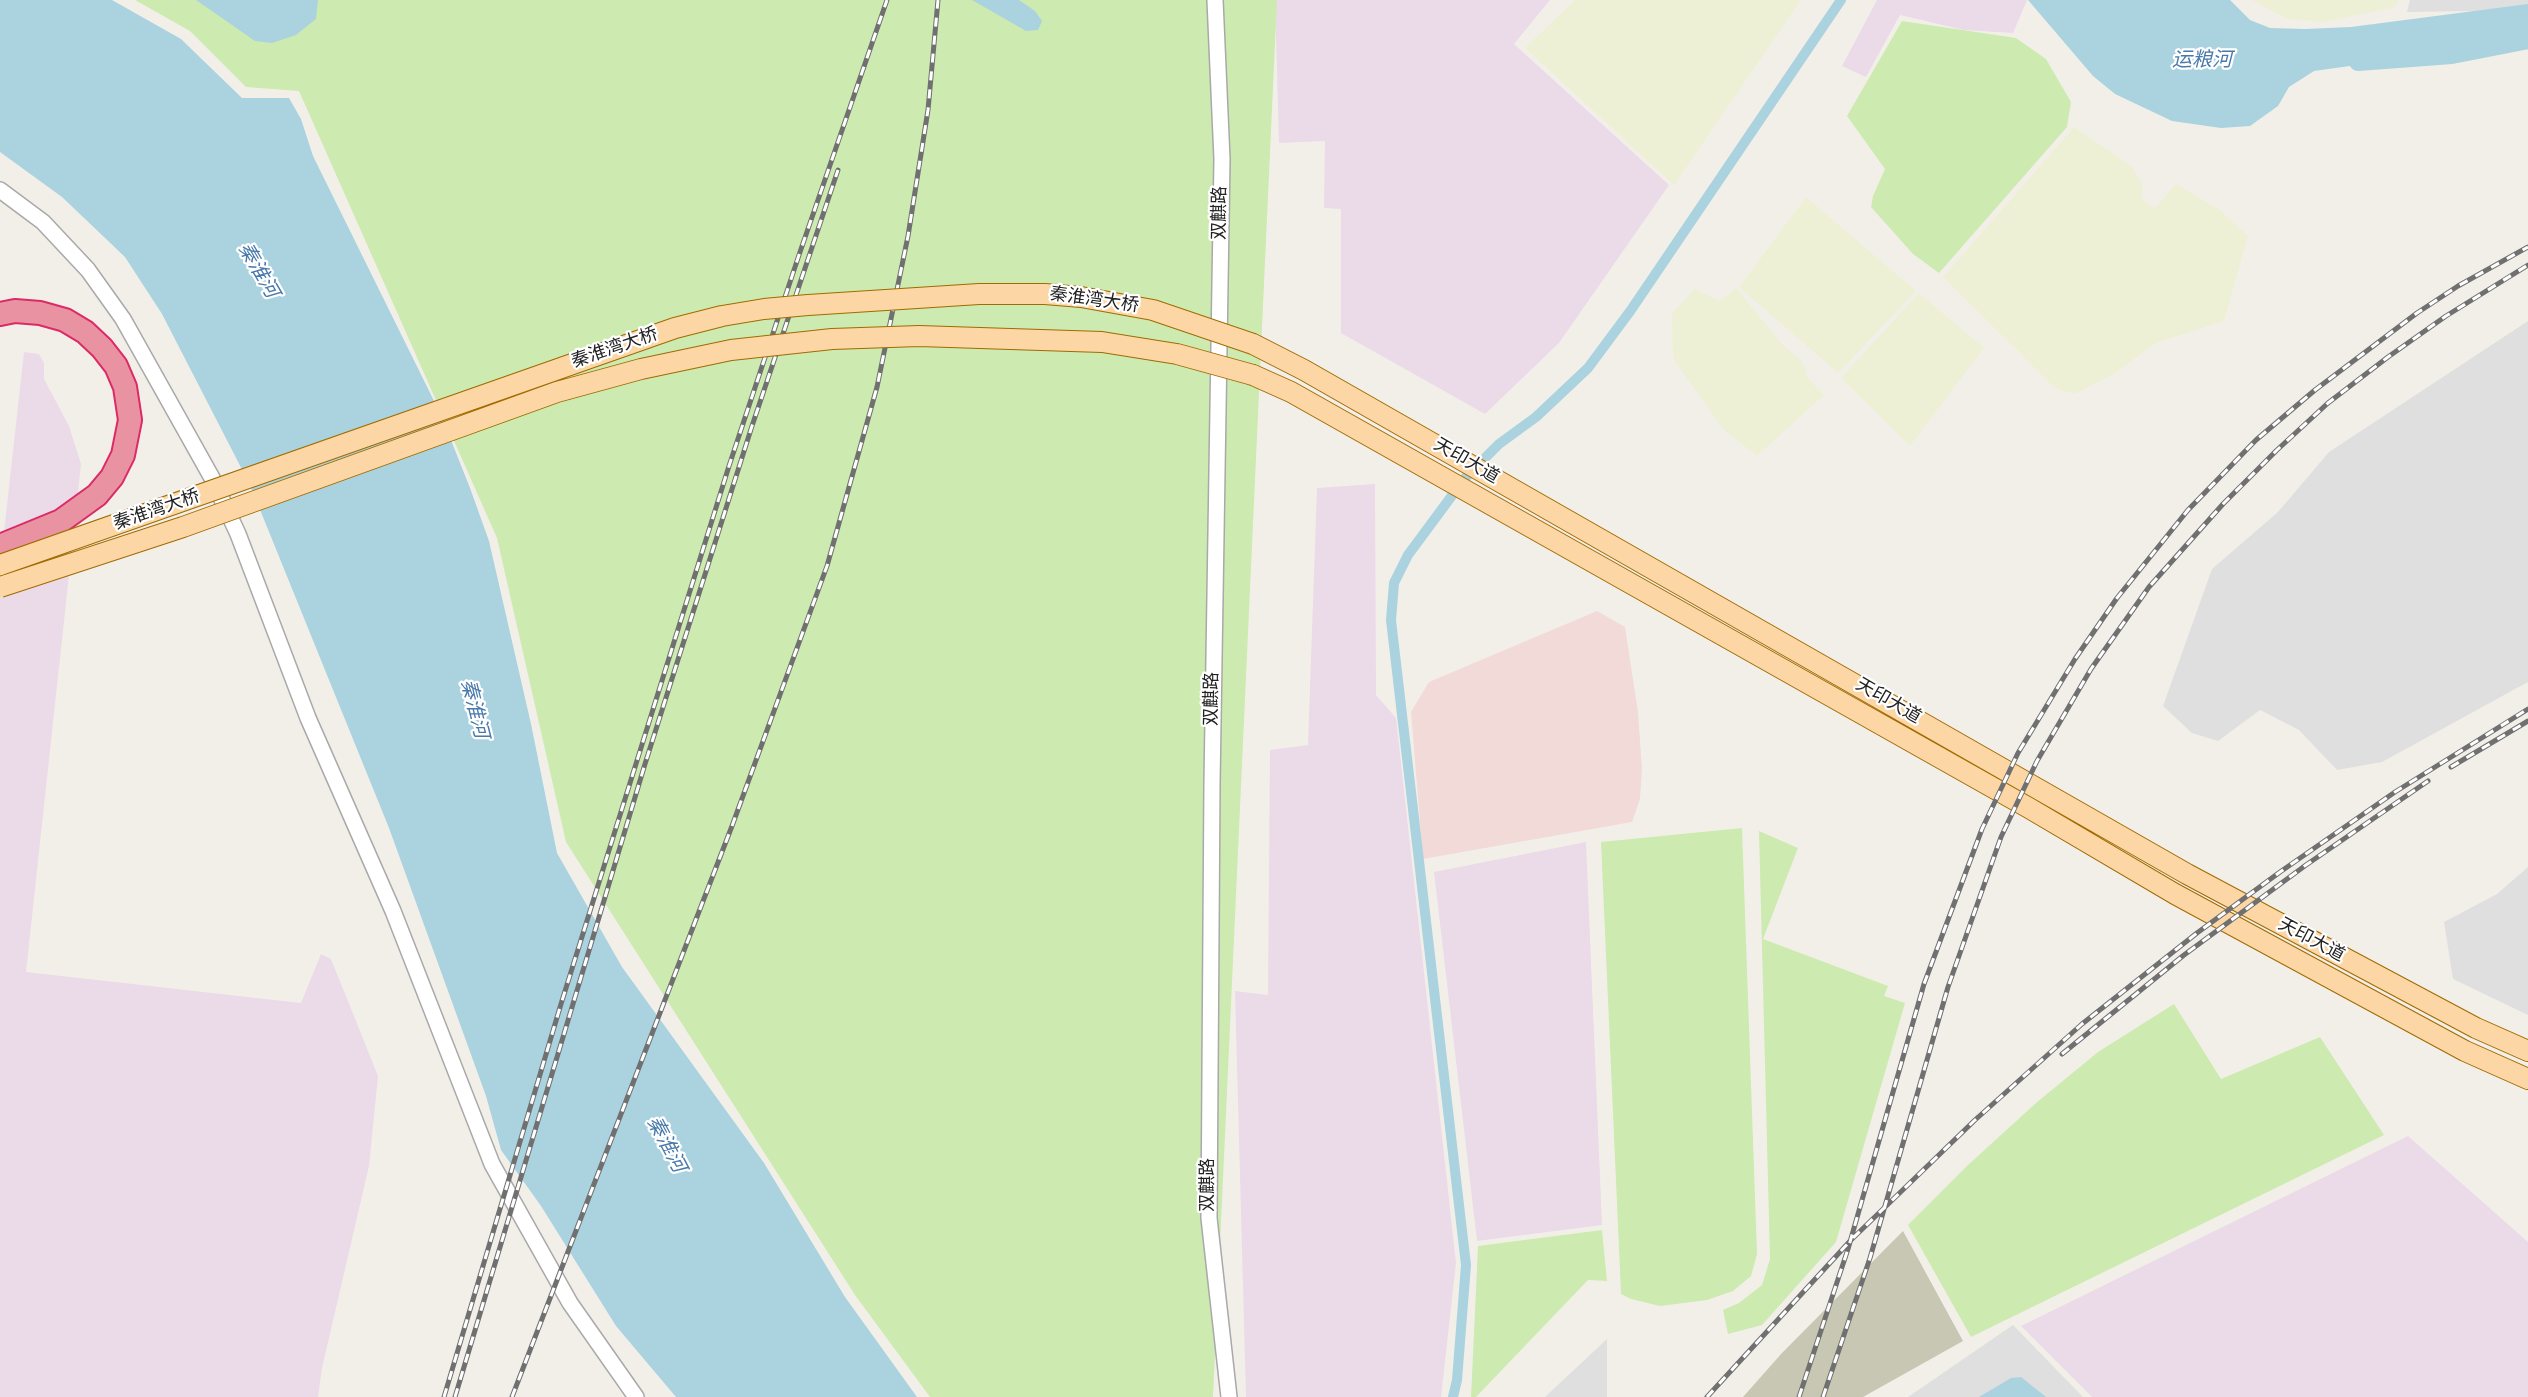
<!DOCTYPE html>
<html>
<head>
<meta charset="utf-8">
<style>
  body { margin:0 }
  canvas { display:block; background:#f2efe9 }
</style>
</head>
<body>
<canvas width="2528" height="1397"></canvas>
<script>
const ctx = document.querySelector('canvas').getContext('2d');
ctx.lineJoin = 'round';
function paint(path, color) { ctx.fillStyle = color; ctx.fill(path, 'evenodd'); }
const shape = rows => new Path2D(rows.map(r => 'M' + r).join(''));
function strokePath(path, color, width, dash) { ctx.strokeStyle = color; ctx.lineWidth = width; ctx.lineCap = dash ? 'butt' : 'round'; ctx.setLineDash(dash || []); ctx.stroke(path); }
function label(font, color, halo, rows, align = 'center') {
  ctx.font = font + ' "Source Sans 3","Noto Sans SC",sans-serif'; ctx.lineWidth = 4.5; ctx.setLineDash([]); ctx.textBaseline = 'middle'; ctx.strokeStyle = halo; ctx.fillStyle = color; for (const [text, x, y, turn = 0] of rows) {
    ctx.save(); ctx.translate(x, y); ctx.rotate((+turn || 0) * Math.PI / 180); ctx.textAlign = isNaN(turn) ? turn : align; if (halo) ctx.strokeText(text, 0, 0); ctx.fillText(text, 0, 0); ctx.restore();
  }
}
const residential = shape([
  [2410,0,2528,0,2528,16,2476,11,2407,12],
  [2528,321,2528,682,2382,762,2337,770,2299,730,2260,710,2218,741,2192,733,2163,706,2212,569,2278,512,2329,452],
  [2528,867,2528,1015,2453,979,2444,922,2497,894],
  [2013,1325,2083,1397,1908,1397],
  [1607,1339,1607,1397,1545,1397]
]);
const commercial = shape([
  [1597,611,1625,627,1638,712,1642,769,1640,799,1632,822,1423,859,1411,712,1429,682]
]);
const industrial = shape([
  [1275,0,1550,0,1514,44,1669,185,1559,343,1485,414,1341,333,1341,209,1324,208,1325,141,1279,143],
  [1877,0,2027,0,2013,33,1964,30,1900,15,1866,77,1842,66],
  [24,352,39,354,44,363,44,379,69,426,81,464,26,972,301,1003,321,954,331,959,378,1076,369,1166,322,1368,318,1397,0,1397,0,568],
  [1375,484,1376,695,1396,718,1456,1263,1441,1397,1246,1397,1235,991,1268,995,1270,750,1308,745,1317,488],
  [1586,842,1602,1225,1477,1241,1434,872],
  [2408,1136,2528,1242,2528,1397,2092,1397,2021,1326]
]);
const construction = shape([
  [1903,1231,1963,1341,1863,1397,1743,1397,1782,1353]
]);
const farmland = shape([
  [1575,0,1801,0,1674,185,1525,48],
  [2252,0,2398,0,2396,7,2322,22,2287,19],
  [2074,127,2133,167,2143,187,2141,200,2155,208,2176,184,2220,210,2248,236,2224,321,2156,343,2114,374,2075,394,2055,388,1943,277],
  [1806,197,1916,291,1838,373,1739,287],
  [1736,288,1782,344,1803,362,1807,377,1824,395,1757,456,1724,430,1673,359,1672,313,1695,289,1720,301],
  [1919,293,1984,348,1910,446,1841,378]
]);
const grass = shape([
  [135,0,1277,0,1213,1397,930,1397,855,1295,566,842,497,538,299,91,246,87,190,31],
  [1902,21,2016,38,2046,59,2071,102,2067,127,1939,273,1913,254,1871,207,1873,196,1885,169,1847,116],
  [1742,828,1757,1254,1751,1276,1733,1291,1707,1300,1660,1306,1631,1299,1621,1294,1601,842],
  [1759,831,1798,848,1763,939,1888,986,1884,996,1905,1003,1836,1242,1762,1325,1728,1334,1723,1310,1739,1303,1762,1285,1770,1259],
  [2174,1004,2221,1079,2320,1037,2384,1135,1971,1337,1908,1225,1968,1165,2036,1103,2098,1052],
  [1602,1230,1607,1281,1588,1280,1476,1397,1471,1397,1478,1246]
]);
const water = shape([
  [0,0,112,0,181,39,242,98,289,98,301,119,313,156,441,415,470,488,489,541,531,724,557,853,622,967,764,1163,845,1297,917,1397,676,1397,616,1326,541,1206,501,1150,486,1096,389,828,250,485,162,314,125,257,62,197,0,152],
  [196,0,318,0,316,19,296,35,272,43,255,41],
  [972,0,1019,0,1035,11,1042,21,1038,30,1026,31],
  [2028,0,2230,0,2250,20,2270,28,2305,29,2351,27,2528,4,2528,41,2314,71,2289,87,2278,106,2250,126,2221,128,2172,121,2115,94,2093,76],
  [2021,1377,2046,1397,1979,1397,2011,1378]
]);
const canal = shape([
  [1453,1397,1457,1380,1466,1265,1391,620,1394,583,1408,555,1465,478,1499,444,1536,417,1588,368,1631,310,1841,0]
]);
const river = shape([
  [2358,62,2452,55,2528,40]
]);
const minor = shape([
  [1215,0,1222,159,1212,783,1209,1218,1229,1397],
  [0,190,43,222,88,270,123,319,212,478,238,534,308,718,393,911,492,1164,570,1303,636,1397]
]);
const major = shape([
  [1253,344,1304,370,2187,874,2476,1028,2528,1051],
  [1253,375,1291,392,2029,808,2175,894,2465,1051,2528,1079]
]);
const highway = shape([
  [0,314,15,311,40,313,65,320,85,332,102,348,116,366,125,387,130,420,123,455,112,477,97,495,61,521,0,546]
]);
const rail = shape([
  [2451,767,2528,721],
  [2062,1054,2184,955,2306,865,2428,781],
  [444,1397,561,1004,729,466,799,255,887,0],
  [455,1397,645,764,752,426,838,170],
  [512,1397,732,826,827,566,877,387,908,236,928,110,938,0],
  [1707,1397,1851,1240,1975,1120,2082,1024,2197,933,2280,872,2395,792,2528,709],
  [1799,1397,1848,1249,1924,984,1982,829,2018,753,2075,659,2117,598,2188,510,2256,440,2315,390,2417,313,2458,286,2528,247],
  [1823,1397,1870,1258,1948,987,2001,837,2037,761,2091,669,2149,587,2223,504,2277,450,2328,403,2388,357,2446,316,2528,265]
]);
const majorBridge = shape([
  [0,565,675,328,722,316,764,309,808,305,979,294,1045,294,1081,297,1153,310,1253,344],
  [0,587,183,527,557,392,641,369,731,350,832,339,919,336,1102,342,1177,354,1253,375]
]);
const streetNames = [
  ["双麒路",1221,213,-89],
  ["秦淮湾大桥",1094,301,8],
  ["秦淮湾大桥",615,349,-19],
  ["天印大道",1466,462,30],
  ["秦淮湾大桥",157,511,-19],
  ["双麒路",1213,699,-89],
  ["天印大道",1888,702,30],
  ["天印大道",2311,941,28],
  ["双麒路",1209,1185,-90]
];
const waterNames = [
  ["运粮河",2202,62],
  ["秦淮河",257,271,60],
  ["秦淮河",473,709,76],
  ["秦淮河",665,1145,62]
];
paint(residential, '#e0dfdf');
paint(commercial, '#f2dad9');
paint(industrial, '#ebdbe8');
paint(construction, '#c7c7b4');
paint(farmland, '#eef0d5');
paint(grass, '#cdebb0');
paint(water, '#aad3df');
strokePath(canal, '#aad3df', 10);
strokePath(river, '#aad3df', 18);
strokePath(minor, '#a9a9a9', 18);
strokePath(major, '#a06b00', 22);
strokePath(highway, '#dc2a67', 26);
strokePath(minor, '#fff', 15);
strokePath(major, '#fcd6a4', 20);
strokePath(highway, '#e892a2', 22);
strokePath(rail, '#707070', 5);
strokePath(rail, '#fff', 3, [9]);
strokePath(majorBridge, '#a06b00', 22, []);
strokePath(majorBridge, '#fcd6a4', 20);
label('18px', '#222', '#fff', streetNames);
label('italic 20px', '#4a7aab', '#fff', waterNames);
</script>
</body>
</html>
